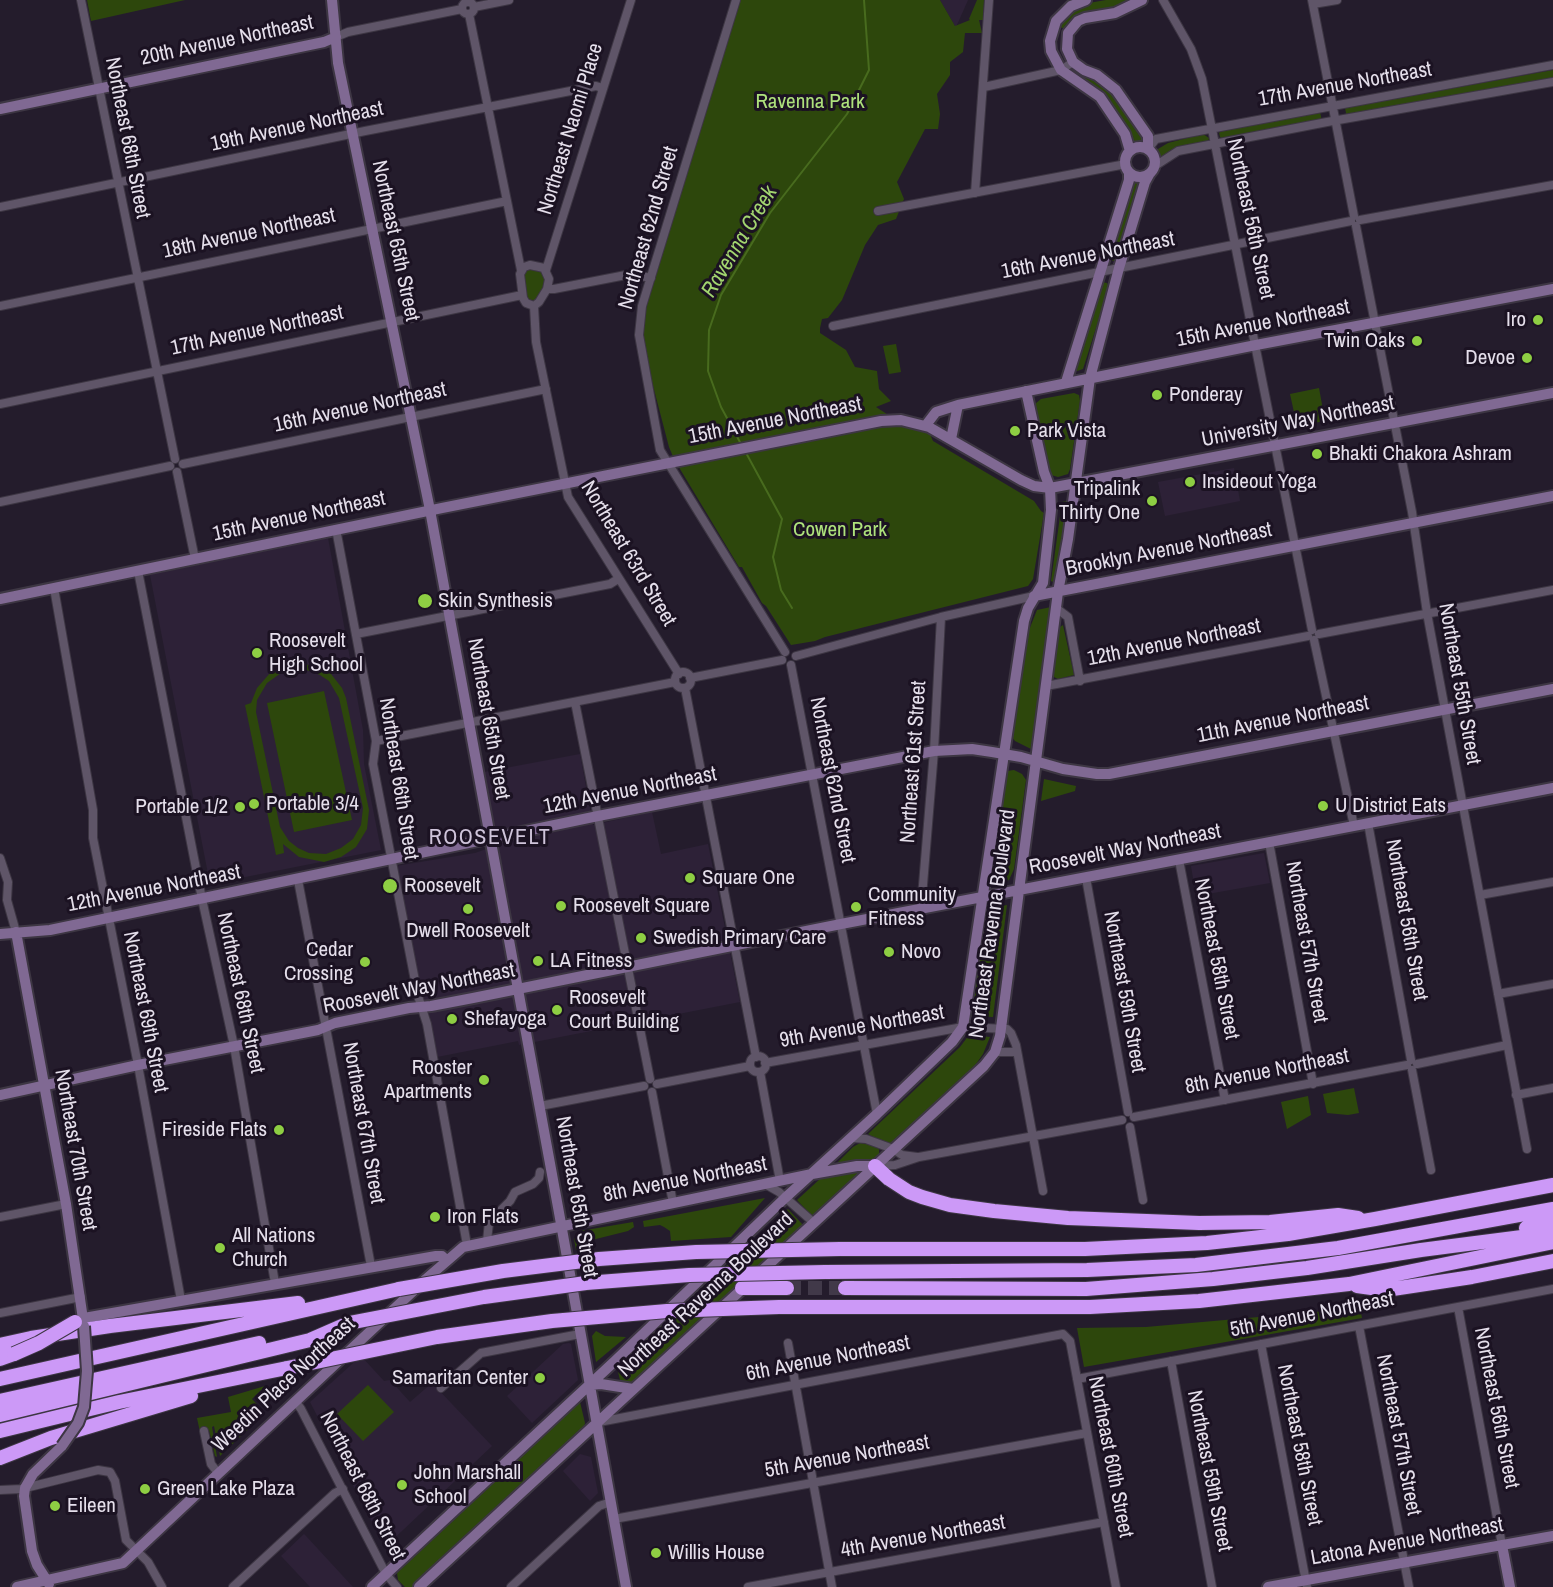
<!DOCTYPE html>
<html>
<head>
<meta charset="utf-8">
<style>
  body { margin:0 }
  canvas { display:block; background:#241c2c }
</style>
</head>
<body>
<canvas width="1553" height="1587"></canvas>
<script>
const ctx = document.querySelector('canvas').getContext('2d');
ctx.lineJoin = 'round';
function paint(path, color) { ctx.fillStyle = color; ctx.fill(path, 'evenodd'); }
const shape = rows => new Path2D(rows.map(r => 'M' + r).join(''));
function strokePath(path, color, width, dash) { ctx.strokeStyle = color; ctx.lineWidth = width; ctx.lineCap = dash ? 'butt' : 'round'; ctx.setLineDash(dash || []); ctx.stroke(path); }
function label(font, color, halo, rows, align = 'center') {
  ctx.font = font + ' "Archivo Narrow",sans-serif'; ctx.lineWidth = 6; ctx.setLineDash([]); ctx.textBaseline = 'middle'; ctx.strokeStyle = halo; ctx.fillStyle = color; for (const [text, x, y, turn = 0] of rows) {
    ctx.save(); ctx.translate(x, y); ctx.rotate((+turn || 0) * Math.PI / 180); ctx.textAlign = isNaN(turn) ? turn : align; if (halo) ctx.strokeText(text, 0, 0); ctx.fillText(text, 0, 0); ctx.restore();
  }
}
const built = shape([
  [940,0,968,0,956,27,955,26],
  [1234,468,1240,501,1165,516,1158,482],
  [328,538,363,730,364,764,381,850,210,884,150,575],
  [580,754,593,825,652,812,661,854,708,844,740,1002,519,1045,518,1041,437,1057,430,1017,422,997,396,866,475,853,498,845,484,772],
  [1264,853,1270,883,1196,896,1191,866],
  [569,1343,571,1344,578,1380,532,1423,507,1396,563,1344],
  [361,1356,384,1381,390,1380,410,1402,432,1383,492,1446,385,1547,310,1402],
  [580,1454,591,1457,598,1493,590,1501,563,1471],
  [304,1534,306,1536,353,1587,310,1587,283,1558,281,1556]
]);
const green = shape([
  [87,0,185,0,91,21],
  [738,0,940,0,955,26,970,20,969,19,977,0,984,0,983,20,979,20,982,33,965,33,963,52,950,62,950,75,937,94,940,114,938,129,925,129,897,182,904,199,896,219,878,225,865,245,842,300,828,318,822,319,820,328,820,333,846,350,855,367,877,371,879,389,891,401,876,407,896,420,926,425,933,441,1034,501,1041,511,1044,513,1033,579,1028,586,825,637,815,641,791,645,766,606,762,603,742,567,739,567,674,459,669,447,651,378,645,366,641,316,650,293,648,275],
  [1106,0,1134,0,1066,29,1059,27,1070,12,1083,4],
  [1553,70,1553,80,1347,118,1345,108],
  [1080,73,1083,73,1108,88,1142,135,1144,142,1142,144,1133,147,1079,78],
  [1320,112,1322,121,1223,139,1220,137,1219,133,1222,130],
  [1203,134,1209,138,1208,142,1168,154,1159,158,1158,149,1168,143],
  [1132,180,1142,183,1118,259,1113,261,1109,257],
  [530,268,543,271,546,279,545,286,536,301,531,302,526,299,523,272],
  [1102,282,1107,283,1109,287,1083,369,1077,371,1074,369],
  [896,344,901,372,889,374,883,346],
  [1319,388,1325,421,1297,426,1290,394],
  [1074,393,1079,395,1080,401,1070,469,1068,474,1058,477,1051,475,1048,468,1035,404,1041,399],
  [1068,501,1057,581,1053,582,1051,581,1062,502],
  [1051,607,1031,749,1015,741,1012,737,1027,635,1037,610],
  [1063,625,1074,675,1058,679,1054,677,1054,672,1060,627],
  [301,663,320,668,331,674,342,688,346,698,369,810,367,829,356,847,341,857,324,862,299,857,283,844,284,853,276,855,245,705,251,703,257,688,271,672,280,667],
  [304,669,320,675,329,681,339,698,363,808,361,825,353,839,341,848,326,854,309,853,298,848,289,841,280,827,256,712,257,700,267,683,281,673,289,670],
  [324,691,352,820,294,832,267,703],
  [1014,770,1022,774,1026,780,1014,869,1009,880,997,884,992,883,992,879,1007,771],
  [1044,779,1076,786,1075,791,1041,801],
  [1007,905,993,1017,971,1016,987,909],
  [969,1035,990,1037,983,1054,974,1067,891,1144,886,1145,868,1134,960,1047],
  [1354,1088,1359,1113,1348,1115,1327,1113,1323,1094],
  [1308,1096,1311,1115,1287,1129,1281,1102],
  [860,1143,874,1145,879,1149,879,1155,870,1163,835,1165,853,1147],
  [855,1170,859,1170,860,1173,813,1217,797,1200,821,1178],
  [765,1198,731,1237,671,1241,670,1231,664,1227,660,1225,644,1227,643,1221],
  [788,1209,804,1226,632,1385,620,1380,617,1368,619,1365],
  [633,1222,634,1227,628,1231,584,1242,585,1249,576,1250,574,1239,580,1231],
  [1360,1308,1362,1318,1084,1367,1077,1328,1146,1327],
  [596,1331,605,1336,626,1337,596,1362,592,1336],
  [368,1385,394,1412,363,1441,337,1414],
  [265,1386,252,1399,265,1413,220,1456,214,1426,212,1427,217,1457,215,1456,209,1430,200,1432,197,1418,231,1412,228,1397],
  [580,1402,585,1423,583,1431,417,1587,405,1587,398,1580,397,1573]
]);
const stream = shape([
  [741,444,721,407,708,371,709,330,721,295,770,213,847,114,869,70,864,0],
  [745,451,782,519,773,557,781,590,792,608]
]);
const highwayTunnel = shape([
  [787,1288,845,1288]
]);
const street = shape([
  [81,0,175,459],
  [736,0,642,306,639,335,660,450,785,652],
  [1163,0,1191,49,1202,79,1312,630],
  [1312,0,1354,216],
  '462 8a6 6 0 1 1 12 0a6 6 0 1 1-12 0Z',
  [1313,4,1337,0],
  [474,7,509,0],
  [469,14,521,270],
  [336,37,348,32,462,9],
  [984,87,1061,70,1073,62],
  [1148,149,1156,139,1553,65],
  [1155,166,1178,151,1327,122,1553,82],
  [975,193,989,0],
  [0,207,365,131,596,86,602,88],
  [878,211,1126,164],
  [1360,220,1553,185],
  [1356,226,1412,512,1427,613,1527,1149],
  [530,265,544,268,549,279,547,289,539,302,534,306,526,303,523,298,520,274,524,267,530,265],
  [546,270,631,0],
  [547,289,554,289,631,274,651,278],
  [0,306,507,201],
  [534,306,536,342,568,497,679,674],
  [833,326,1351,221],
  [0,404,522,295],
  [183,464,546,389],
  [177,472,195,559],
  [0,502,170,466],
  [336,529,376,741,373,764,418,996,427,1024,467,1245],
  [138,571,202,899,234,1046,275,1283],
  [54,588,93,810,93,838,138,1065,181,1300],
  [1056,608,1068,617,1080,681],
  [356,634,610,584,618,579],
  [1319,634,1553,590],
  [1314,640,1354,826],
  [796,656,941,617,1034,596],
  [791,665,877,1114],
  '675 680a8 8 0 1 1 16 0a8 8 0 1 1-16 0Z',
  [690,678,782,660],
  [1046,686,1308,636],
  [685,688,756,1057],
  [575,702,650,1079],
  [376,741,675,682],
  [1368,823,1411,1060],
  [1269,842,1313,1084],
  [0,858,8,882,7,900,16,932],
  [1179,860,1225,1100],
  [1086,878,1128,1112],
  [298,880,371,1266],
  [1480,895,1553,882],
  [921,909,934,751,941,617],
  [1498,994,1553,984],
  [995,1052,1016,1052],
  '750 1064a8 8 0 1 1 16 0a8 8 0 1 1-16 0Z',
  [765,1063,963,1027,1007,1029,1011,1033,1016,1045,1043,1191],
  [1417,1064,1507,1045],
  [1412,1070,1431,1170],
  [760,1072,780,1181],
  [657,1084,750,1066],
  [652,1092,673,1203],
  [1516,1095,1553,1088],
  [540,1106,644,1086],
  [1134,1117,1407,1065],
  [1130,1127,1143,1200],
  [852,1138,866,1139,893,1149,902,1155,917,1157],
  [875,1166,895,1165,919,1157,1122,1120],
  [765,1184,779,1192,813,1222],
  [0,1217,66,1204],
  [487,1241,489,1222,510,1201,515,1192,533,1184,539,1178,540,1172],
  [1458,1307,1502,1545],
  [0,1313,81,1297],
  [1359,1326,1409,1587],
  [788,1343,832,1587],
  [1261,1344,1307,1587],
  [1171,1361,1212,1587],
  [1077,1379,1553,1289],
  [441,1388,481,1353,580,1334],
  [295,1401,301,1409,386,1574,397,1587],
  [599,1422,1063,1334,1070,1341,1116,1587],
  [204,1431,211,1464,218,1473],
  [0,1490,21,1489,98,1470,110,1472,115,1481,126,1540,148,1562,162,1587],
  [614,1519,1087,1433],
  [233,1587,335,1493,343,1489],
  [511,1587,599,1506,611,1502],
  [748,1587,1104,1522]
]);
const secondary = shape([
  [332,0,338,63,430,510,558,1207,626,1587],
  [1086,0,1071,6,1056,21,1050,41,1051,51,1061,70,1100,97,1125,134,1130,151],
  [1142,0,1115,13,1085,18,1078,21,1068,33,1067,49,1073,62,1084,70,1097,75,1116,90,1148,136,1148,149],
  [0,109,324,42,336,37],
  '1125 162a15 15 0 1 1 30 0a15 15 0 1 1-30 0Z',
  [1066,382,1129,180,1129,172],
  [926,425,936,412,958,405,1256,345,1553,289],
  [951,439,958,405],
  [1034,596,1553,496],
  [0,599,442,508,881,421,901,420,929,427,1021,480,1034,486,1050,488,1553,393],
  [16,932,66,1204,84,1326],
  [0,934,50,930,598,816,934,751,972,749,992,752,1021,757,1063,769,1097,774,1109,774,1553,689],
  [0,1095,138,1065,318,1030,335,1023,409,1008,431,1006,473,998,841,924,1553,788],
  [84,1318,436,1256,442,1256,446,1260],
  [590,1385,601,1384,633,1389],
  [1502,1545,1510,1587],
  [49,1584,37,1565,32,1551,24,1496,25,1488,33,1474,62,1446],
  [17,1587,123,1563,426,1279,463,1247,812,1174,857,1166,875,1166],
  [372,1587,615,1361,785,1198,877,1114,952,1042,963,1027,1024,621,1028,608,1043,583,1051,510,1050,488,1044,472,1026,391],
  [419,1587,984,1066,995,1052,1000,1036,1058,592,1068,539,1090,378,1119,268,1145,182,1150,173],
  [1268,1587,1553,1536]
]);
const highway = shape([
  [875,1166,889,1179,909,1192,922,1197,950,1205,994,1211,1068,1218,1199,1223,1270,1222,1338,1215,1358,1218],
  [1526,1228,1553,1223],
  [840,1249,1085,1249,1207,1243,1288,1234,1375,1219,1553,1185],
  [825,1272,1087,1270,1196,1265,1338,1248,1553,1209],
  [1357,1286,1386,1290,1472,1277,1553,1261],
  [742,1288,787,1288],
  [845,1288,1086,1289,1213,1279,1307,1268,1421,1250,1553,1233],
  [779,1307,1090,1307,1199,1301,1349,1284,1553,1242],
  [0,1345,31,1338,110,1326,298,1303],
  [0,1359,14,1354],
  [0,1379,399,1289],
  [0,1401,259,1343],
  [0,1415,310,1340,349,1323],
  [0,1431,119,1402,287,1368],
  [0,1458,51,1438,191,1396]
]);
const secondaryBridge = shape([
  [62,1446,78,1423,84,1407,87,1371,84,1326]
]);
const highwayBridge = shape([
  [399,1289,503,1271,599,1259,696,1252,840,1249],
  [349,1323,484,1297,586,1283,689,1275,825,1272],
  [14,1354,39,1343,75,1322],
  [287,1368,437,1337,552,1321,667,1311,779,1307]
]);
const markers = [
  [1538,320,6,"#8ece43"],
  [1417,341,6,"#8ece43"],
  [1527,358,6,"#8ece43"],
  [1157,395,6,"#8ece43"],
  [1015,431,6,"#8ece43"],
  [1317,454,6,"#8ece43"],
  [1190,482,6,"#8ece43"],
  [1152,501,6,"#8ece43"],
  [425,601,8,"#8ece43"],
  [257,653,6,"#8ece43"],
  [254,804,6,"#8ece43"],
  [1323,806,6,"#8ece43"],
  [240,807,6,"#8ece43"],
  [690,878,6,"#8ece43"],
  [390,886,8,"#8ece43"],
  [561,906,6,"#8ece43"],
  [856,907,6,"#8ece43"],
  [468,909,6,"#8ece43"],
  [641,938,6,"#8ece43"],
  [889,952,6,"#8ece43"],
  [538,961,6,"#8ece43"],
  [365,962,6,"#8ece43"],
  [557,1010,6,"#8ece43"],
  [452,1019,6,"#8ece43"],
  [484,1080,6,"#8ece43"],
  [279,1130,6,"#8ece43"],
  [435,1217,6,"#8ece43"],
  [220,1248,6,"#8ece43"],
  [540,1378,6,"#8ece43"],
  [402,1485,6,"#8ece43"],
  [145,1489,6,"#8ece43"],
  [55,1506,6,"#8ece43"],
  [656,1553,6,"#8ece43"]
];
const streetNames = [
  ["20th Avenue Northeast",227,41,-12],
  ["17th Avenue Northeast",1345,85,-10],
  ["19th Avenue Northeast",297,127,-12],
  ["Northeast Naomi Place",571,129,-73],
  ["Northeast 68th Street",127,138,79],
  ["Northeast 56th Street",1250,219,78],
  ["Northeast 62nd Street",649,228,-74],
  ["18th Avenue Northeast",249,234,-12],
  ["Northeast 65th Street",395,241,78],
  ["16th Avenue Northeast",1088,256,-11],
  ["15th Avenue Northeast",1263,324,-11],
  ["17th Avenue Northeast",257,331,-12],
  ["16th Avenue Northeast",360,408,-12],
  ["15th Avenue Northeast",775,421,-11],
  ["University Way Northeast",1298,422,-11],
  ["15th Avenue Northeast",299,517,-12],
  ["Brooklyn Avenue Northeast",1169,550,-11],
  ["Northeast 63rd Street",628,554,59],
  ["12th Avenue Northeast",1174,643,-11],
  ["Northeast 55th Street",1459,684,80],
  ["Northeast 65th Street",488,719,80],
  ["11th Avenue Northeast",1283,720,-11],
  ["Northeast 61st Street",914,762,-86],
  ["Northeast 66th Street",398,779,81],
  ["Northeast 62nd Street",832,780,79],
  ["12th Avenue Northeast",630,791,-11],
  ["Roosevelt Way Northeast",1125,850,-11],
  ["12th Avenue Northeast",154,889,-11],
  ["Northeast 56th Street",1406,920,80],
  ["Northeast Ravenna Boulevard",993,924,-82],
  ["Northeast 57th Street",1306,942,80],
  ["Northeast 58th Street",1216,959,79],
  ["Roosevelt Way Northeast",419,989,-11],
  ["Northeast 59th Street",1124,992,80],
  ["Northeast 68th Street",240,993,78],
  ["Northeast 69th Street",145,1012,79],
  ["9th Avenue Northeast",862,1027,-10],
  ["8th Avenue Northeast",1267,1072,-11],
  ["Northeast 67th Street",363,1123,80],
  ["Northeast 70th Street",75,1150,80],
  ["8th Avenue Northeast",685,1180,-11],
  ["Northeast 65th Street",576,1197,80],
  ["Northeast Ravenna Boulevard",706,1295,-43],
  ["5th Avenue Northeast",1312,1315,-11],
  ["6th Avenue Northeast",828,1359,-11],
  ["Weedin Place Northeast",284,1385,-43],
  ["Northeast 56th Street",1496,1408,79],
  ["Northeast 57th Street",1398,1435,79],
  ["Northeast 58th Street",1299,1445,79],
  ["5th Avenue Northeast",847,1457,-10],
  ["Northeast 60th Street",1110,1457,79],
  ["Northeast 59th Street",1209,1471,79],
  ["Northeast 68th Street",362,1486,63],
  ["4th Avenue Northeast",923,1537,-10],
  ["Latona Avenue Northeast",1407,1542,-10]
];
const parkNames = [
  ["Ravenna Park",810,102],
  ["Cowen Park",840,530]
];
const poiNames = [
  ["Iro",1526,320,"right"],
  ["Twin Oaks",1405,341,"right"],
  ["Devoe",1515,358,"right"],
  ["Ponderay",1169,395],
  ["Park Vista",1027,431],
  ["Bhakti Chakora Ashram",1329,454],
  ["Insideout Yoga",1202,482],
  ["Tripalink",1140,489,"right"],
  ["Thirty One",1140,513,"right"],
  ["Skin Synthesis",438,601],
  ["Roosevelt",269,641],
  ["High School",269,665],
  ["Portable 3/4",266,804],
  ["U District Eats",1335,806],
  ["Portable 1/2",228,807,"right"],
  ["Square One",702,878],
  ["Roosevelt",404,886],
  ["Community",868,895],
  ["Fitness",868,919],
  ["Roosevelt Square",573,906],
  ["Dwell Roosevelt",468,931,"center"],
  ["Swedish Primary Care",653,938],
  ["Cedar",353,950,"right"],
  ["Crossing",353,974,"right"],
  ["Novo",901,952],
  ["LA Fitness",550,961],
  ["Roosevelt",569,998],
  ["Court Building",569,1022],
  ["Shefayoga",464,1019],
  ["Rooster",472,1068,"right"],
  ["Apartments",472,1092,"right"],
  ["Fireside Flats",267,1130,"right"],
  ["Iron Flats",447,1217],
  ["All Nations",232,1236],
  ["Church",232,1260],
  ["Samaritan Center",528,1378,"right"],
  ["John Marshall",414,1473],
  ["School",414,1497],
  ["Green Lake Plaza",157,1489],
  ["Eileen",67,1506],
  ["Willis House",668,1553]
];
const waterNames = [
  ["Ravenna Creek",740,242,-59]
];
const neighbourhoodNames = [
  ["ROOSEVELT",490,838]
];
paint(built, '#2d2137');
paint(green, '#2d470c');
strokePath(stream, '#486b1e', 2);
strokePath(highwayTunnel, '#413949', 14, [14, 7]);
strokePath(street, '#3d3643', 10);
strokePath(secondary, '#3d3643', 14);
strokePath(highway, '#3d3643', 16);
strokePath(street, '#5f5568', 8);
strokePath(secondary, '#806993', 10);
strokePath(highway, '#cc99f7', 14);
strokePath(secondaryBridge, '#3d3643', 14, []);
strokePath(highwayBridge, '#3d3643', 16, []);
strokePath(secondaryBridge, '#806993', 10);
strokePath(highwayBridge, '#cc99f7', 14);
for (const [x, y, r, color] of markers) { const dot = new Path2D(); dot.arc(x, y, r, 0, 2 * Math.PI); ctx.fillStyle = color; ctx.fill(dot); strokePath(dot, '#1b1222', 2); }
label('21px', '#e5dfeb', '#1b1222', streetNames);
label('21px', '#aee27c', '#1b1222', parkNames);
label('21px', '#e5dfeb', '#1b1222', poiNames, 'left');
label('italic 22px', '#a2d56f', '#1b1222', waterNames);
ctx.letterSpacing = '1.5px';
label('22px', '#cfc4da', '#1b1222', neighbourhoodNames);
ctx.letterSpacing = '0px';
</script>
</body>
</html>
